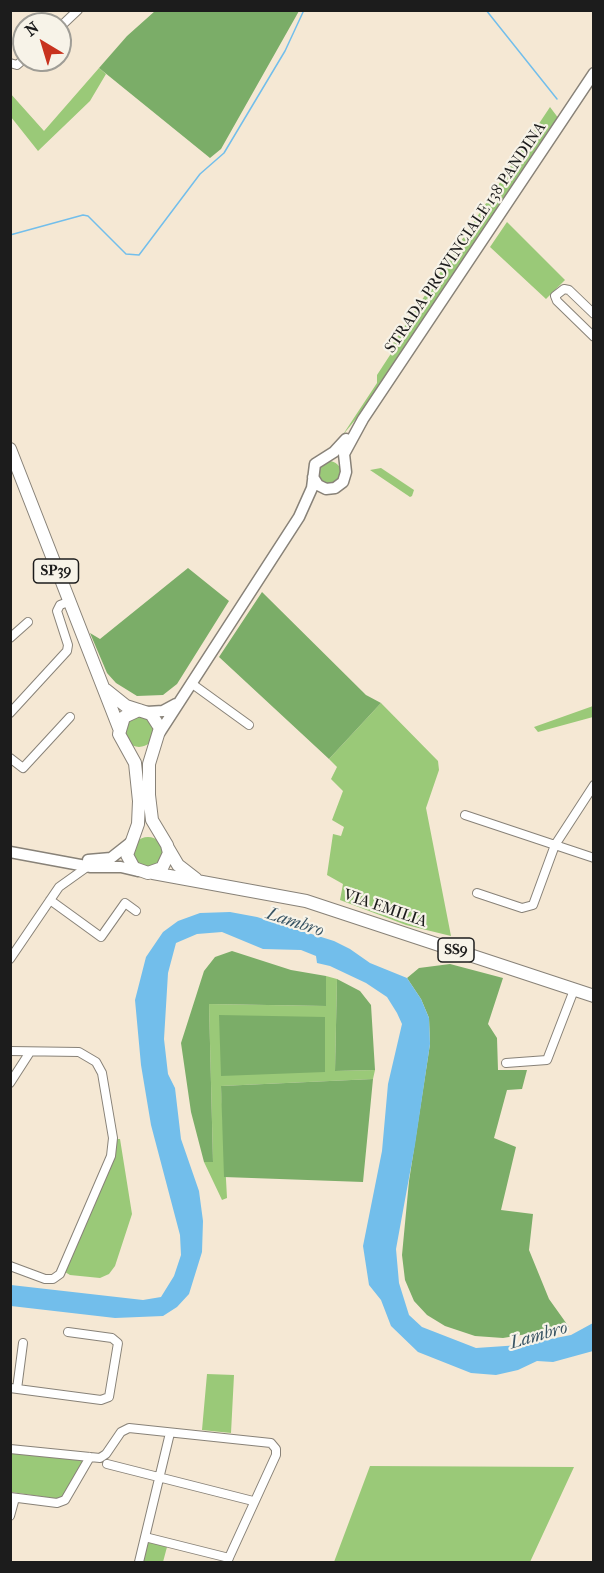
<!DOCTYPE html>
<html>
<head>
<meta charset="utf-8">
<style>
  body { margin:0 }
  #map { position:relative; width:604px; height:1573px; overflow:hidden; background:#f5e8d4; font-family:"IM FELL French Canon",serif }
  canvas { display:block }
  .frame { position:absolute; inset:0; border:12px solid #1c1c1c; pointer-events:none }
  .north { position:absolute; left:12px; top:12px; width:60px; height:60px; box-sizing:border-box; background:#f7f3e8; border:2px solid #9f9d96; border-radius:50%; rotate:322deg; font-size:16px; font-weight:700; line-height:24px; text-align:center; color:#1c1c1c }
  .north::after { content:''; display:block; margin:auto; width:21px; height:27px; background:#c8321e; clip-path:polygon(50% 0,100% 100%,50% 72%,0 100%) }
</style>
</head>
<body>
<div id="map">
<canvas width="604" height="1573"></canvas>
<div class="frame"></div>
<div class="north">N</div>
</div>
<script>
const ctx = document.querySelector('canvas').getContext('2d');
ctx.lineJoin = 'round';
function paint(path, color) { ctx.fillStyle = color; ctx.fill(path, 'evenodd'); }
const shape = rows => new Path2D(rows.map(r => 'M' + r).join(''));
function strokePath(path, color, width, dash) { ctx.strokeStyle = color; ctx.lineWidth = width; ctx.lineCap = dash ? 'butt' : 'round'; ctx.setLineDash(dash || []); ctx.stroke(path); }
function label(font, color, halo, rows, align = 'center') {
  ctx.font = font + ' "IM FELL French Canon",serif'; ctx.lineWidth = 4.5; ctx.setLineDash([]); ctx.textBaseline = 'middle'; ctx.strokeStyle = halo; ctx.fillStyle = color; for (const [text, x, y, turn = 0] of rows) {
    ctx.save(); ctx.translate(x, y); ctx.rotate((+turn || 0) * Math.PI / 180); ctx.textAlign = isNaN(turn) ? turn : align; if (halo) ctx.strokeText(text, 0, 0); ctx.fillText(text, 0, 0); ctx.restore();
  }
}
const green = shape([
  [99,68,106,74,90,101,38,151,11,117,10,93,44,131],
  [550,107,559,119,360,414,342,436,377,383,377,375,392,352,392,345],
  [507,222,565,280,546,299,490,247],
  '317 473a12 12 0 1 1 24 0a12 12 0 1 1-24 0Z',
  [381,468,414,490,412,496,410,497,370,470],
  [381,703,438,761,439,770,426,808,451,936,406,925,340,900,343,884,327,875,333,834,341,836,344,827,332,820,343,791,331,779,337,767,329,759],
  [593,706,593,717,538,732,534,727],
  '124 732a15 15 0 1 1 30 0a15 15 0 1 1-30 0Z',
  '132 853a16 16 0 1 1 32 0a16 16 0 1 1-32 0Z',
  [326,976,337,979,335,1071,375,1070,373,1079,221,1086,227,1198,222,1200,204,1162,213,1161,209,1004,326,1006],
  [116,1139,120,1139,132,1214,115,1266,109,1274,100,1278,70,1275,65,1272,113,1159],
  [207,1374,234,1375,231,1433,202,1430],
  [10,1452,85,1461,65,1496,59,1499,11,1492],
  [370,1466,574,1467,530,1562,334,1562],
  [146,1541,167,1547,163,1562,141,1562]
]);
const forest = shape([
  [155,11,299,11,221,149,210,158,99,68,127,36],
  [188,568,229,601,177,684,163,695,137,696,116,683,107,673,90,633,100,639],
  [262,592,366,695,381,703,329,759,219,657],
  [232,951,291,970,326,976,326,1006,209,1004,213,1162,204,1162,191,1112,181,1043,204,971,215,957],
  [450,964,503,978,488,1024,497,1038,498,1070,527,1070,522,1089,507,1090,494,1138,516,1147,501,1210,533,1214,529,1250,549,1299,569,1327,503,1338,475,1336,445,1326,427,1315,414,1301,405,1280,402,1255,409,1181,430,1044,429,1018,421,999,407,978,419,968],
  [337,979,360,991,371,1005,375,1070,335,1071],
  [219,1015,325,1017,325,1072,221,1076],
  [373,1079,363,1182,224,1177,221,1086]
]);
const water = shape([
  [230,912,257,917,334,941,350,949,370,963,407,978,421,999,429,1018,430,1044,415,1145,396,1249,399,1283,409,1315,422,1327,476,1348,520,1345,571,1335,593,1323,593,1351,553,1362,537,1361,518,1370,496,1375,471,1373,418,1352,391,1326,381,1300,369,1285,363,1246,382,1151,388,1084,402,1024,397,1013,387,997,366,983,330,966,317,963,316,956,301,950,263,949,222,932,197,934,176,943,168,973,164,1039,168,1074,175,1088,181,1139,199,1191,203,1221,202,1252,189,1294,177,1307,163,1316,115,1318,11,1306,11,1285,143,1300,161,1297,174,1276,181,1255,180,1235,151,1125,141,1065,135,1000,146,957,163,932,178,921,200,913]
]);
const stream = shape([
  [486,10,557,99],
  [10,235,83,215,88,216,126,254,139,255,200,174,224,153,285,51,304,10]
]);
const street = shape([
  [60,27,78,10],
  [10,63,17,65,24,59],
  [594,314,569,290,564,289,555,296,557,301,594,337],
  [10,638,28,622],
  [191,683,249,725],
  [10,713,67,651,68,645,57,611,60,605,68,602],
  [10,758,23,768,70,717],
  [465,815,594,858],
  [477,893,522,908,533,905,555,845,594,785],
  [50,900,101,937,125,903,136,911],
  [10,959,59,887,87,867],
  [10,1051,79,1052,96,1062,102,1073,113,1138,111,1156,60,1274,53,1279,45,1279,10,1266],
  [506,1063,547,1060,574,990],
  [10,1083,30,1052],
  [10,1388,101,1400,109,1397,118,1343,112,1338,68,1332],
  [17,1389,23,1343],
  [10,1449,100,1458,106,1454,121,1432,129,1428,271,1443,276,1449,276,1455,227,1562],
  [107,1464,253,1501],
  [10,1497,57,1503,65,1500,90,1457],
  [10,1516,15,1498],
  [145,1537,229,1558],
  [139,1562,170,1433]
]);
const secondary = shape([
  [313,477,318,485,326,489,335,488,343,482,346,472,344,454,363,419,594,73],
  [147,712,163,711,176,704],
  [160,732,299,517,312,488,315,464,334,452,346,439],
  [10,852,91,867,121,867,138,871],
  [88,860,111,858,130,843]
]);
const primary = shape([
  [10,449,119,728],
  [106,690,126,706,151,714,160,728,149,764,149,795,152,820,167,845,169,853,162,868,148,873,134,868,127,855,138,824,139,801,135,763,119,734,124,717,139,710],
  [168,848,178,865,196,879],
  [153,873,306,901,594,996]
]);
const shields = [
  [56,571,45],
  [456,950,36]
];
const shieldNames = [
  ["SP39",56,571],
  ["SS9",456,950]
];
const streetNames = [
  ["STRADA PROVINCIALE 138 PANDINA",466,238,-56],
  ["VIA EMILIA",385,909,19]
];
const waterNames = [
  ["Lambro",295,923,18],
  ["Lambro",539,1336,-16]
];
paint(green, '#9ac978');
paint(forest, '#7bad68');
paint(water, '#72beeb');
strokePath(stream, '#72beeb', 1.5);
strokePath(street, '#888278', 10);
strokePath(secondary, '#888278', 13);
strokePath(primary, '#888278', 14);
strokePath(street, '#fff', 8);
strokePath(secondary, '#fff', 10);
strokePath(primary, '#fff', 12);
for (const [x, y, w] of shields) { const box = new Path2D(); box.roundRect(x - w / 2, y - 12, w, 24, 4.5); ctx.fillStyle = '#f7f3e8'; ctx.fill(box); strokePath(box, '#1c1c1c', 1.5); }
label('bold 15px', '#1c1c1c', null, shieldNames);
label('16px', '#1c1c1c', '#f7f3e8', streetNames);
label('italic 18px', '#3a5564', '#f7f3e8', waterNames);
</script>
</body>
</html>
